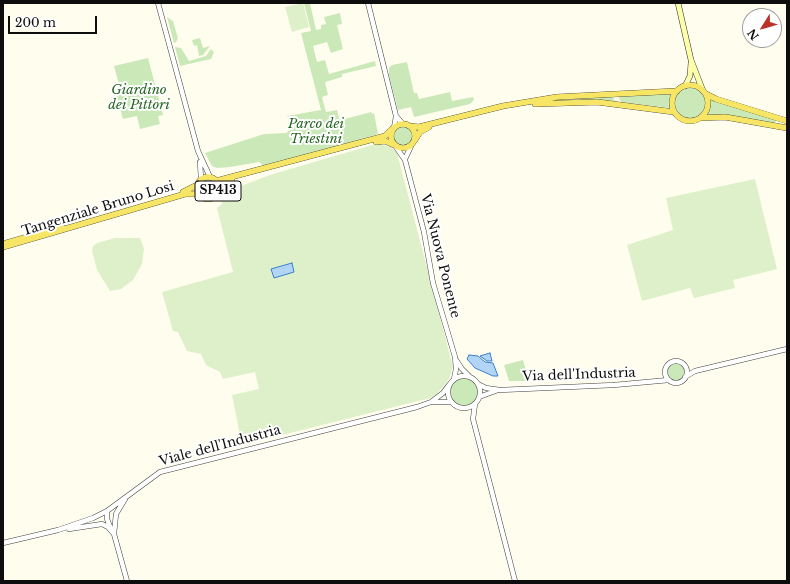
<!DOCTYPE html>
<html>
<head>
<meta charset="utf-8">
<style>
  body { margin:0 }
  #map { position:relative; width:790px; height:584px; overflow:hidden; background:#fffdee; font-family:"Libre Baskerville",serif }
  canvas { display:block }
  .frame { position:absolute; inset:0; border:4px solid #0d0d0d; pointer-events:none }
  .north { position:absolute; left:742px; top:8px; width:40px; height:40px; box-sizing:border-box; background:#fff; border:1px solid #9e9e9e; border-radius:50%; rotate:233deg; font-size:11px; font-weight:700; line-height:16px; text-align:center; color:#0d0d0d }
  .north::after { content:''; display:block; margin:auto; width:14px; height:18px; background:#bb3227; clip-path:polygon(50% 0,100% 100%,50% 72%,0 100%) }
  .scale { position:absolute; left:8px; top:16px; width:89px; height:18px; box-sizing:border-box; border:2px solid #0d0d0d; border-top:0; padding-left:5px; font-size:12px; line-height:14px; white-space:nowrap; color:#0d0d0d; -webkit-text-stroke:3px #fff; paint-order:stroke }
</style>
</head>
<body>
<div id="map">
<canvas width="790" height="584"></canvas>
<div class="frame"></div>
<div class="north">N</div>
<div class="scale">200 m</div>
</div>
<script>
const ctx = document.querySelector('canvas').getContext('2d');
ctx.lineJoin = 'round';
function paint(path, color) { ctx.fillStyle = color; ctx.fill(path, 'evenodd'); }
const shape = rows => new Path2D(rows.map(r => 'M' + r).join(''));
function strokePath(path, color, width, dash) { ctx.strokeStyle = color; ctx.lineWidth = width; ctx.lineCap = dash ? 'butt' : 'round'; ctx.setLineDash(dash || []); ctx.stroke(path); }
function label(font, color, halo, rows, align = 'center') {
  ctx.font = font + ' "Libre Baskerville",serif'; ctx.lineWidth = 4; ctx.setLineDash([]); ctx.textBaseline = 'middle'; ctx.strokeStyle = halo; ctx.fillStyle = color; for (const [text, x, y, turn = 0] of rows) {
    ctx.save(); ctx.translate(x, y); ctx.rotate((+turn || 0) * Math.PI / 180); ctx.textAlign = isNaN(turn) ? turn : align; if (halo) ctx.strokeText(text, 0, 0); ctx.fillText(text, 0, 0); ctx.restore();
  }
}
const green = shape([
  [304,3,310,3,316,30,321,29,321,25,326,24,324,17,340,13,342,24,337,25,343,49,331,53,327,42,313,46,317,62,325,60,329,74,375,61,376,66,342,74,342,77,325,82,328,95,322,97,326,112,337,110,339,118,341,120,371,112,372,114,374,113,378,134,296,159,264,166,259,162,230,167,217,168,212,166,205,153,264,134,286,133,295,126,287,116,321,110,301,33,311,31],
  [167,17,173,21,178,38,176,42,174,43],
  [200,38,203,48,210,46,203,55,199,56,197,45,194,46,192,40],
  [175,47,181,48,189,61,206,56,211,49,214,52,211,59,180,66],
  [148,58,163,115,158,116,160,124,140,129,137,116,123,119,116,94,121,92,114,66],
  [407,62,414,93,417,93,419,99,450,92,452,101,473,97,474,100,470,104,414,117,411,107,398,110,389,75,389,68,392,65],
  '675 103a15 15 0 1 1 30 0a15 15 0 1 1-30 0Z',
  [672,94,670,108,621,102,618,96],
  [612,96,615,101,579,99,530,103],
  [709,99,776,119,775,123,721,115,706,115,709,106],
  '393 136a10 10 0 1 1 20 0a10 10 0 1 1-20 0Z',
  '199 188a9 9 0 1 1 18 0a9 9 0 1 1-18 0Z',
  [523,360,529,381,509,381,504,365],
  '667 372a9 9 0 1 1 18 0a9 9 0 1 1-18 0Z',
  '450 392a14 14 0 1 1 28 0a14 14 0 1 1-28 0Z'
]);
const pitch = shape([
  [303,3,309,27,292,32,285,7],
  [379,143,382,145,391,147,397,153,453,367,449,379,437,394,430,398,242,445,232,395,259,389,255,372,223,379,220,372,206,365,201,354,187,351,178,332,173,331,162,292,233,272,217,208,222,204,220,197,222,193,270,175],
  [755,179,777,269,733,280,735,288,694,298,690,288,642,301,627,245,673,230,666,198],
  [115,238,140,238,144,249,142,264,133,280,121,289,110,291,97,270,92,251,93,246,97,243]
]);
const water = shape([
  [292,263,294,272,274,278,271,269,292,263],
  [490,353,492,361,487,361,480,356,490,353],
  [469,355,478,356,485,362,493,363,498,376,493,376,475,368,467,359,469,355]
]);
const tertiary = shape([
  [158,3,198,151,210,177],
  [368,3,396,116,394,128],
  [396,116,403,124],
  [396,147,405,160,424,232,433,283,455,357,456,369,454,379],
  [405,159,411,146],
  [200,162,201,179],
  [456,360,462,369,469,376],
  '665 372a11 11 0 1 1 22 0a11 11 0 1 1-22 0Z',
  '448 392a16 16 0 1 1 32 0a16 16 0 1 1-32 0Z',
  [685,377,695,371,787,349],
  [478,384,486,388,500,390,614,385,669,380],
  [479,397,498,390],
  [431,402,451,402],
  [475,404,473,419,515,581],
  [125,499,116,514,114,534,127,581],
  [107,511,107,519,111,529],
  [69,529,102,524,108,527,114,534],
  [3,543,58,530,93,518,107,511,160,472,417,407,431,402,443,393,449,385]
]);
const secondary = shape([
  [678,3,691,60,703,91],
  [685,86,690,76,691,63]
]);
const primary = shape([
  '672 103a18 18 0 1 1 36 0a18 18 0 1 1-36 0Z',
  [706,94,716,99,787,121],
  [535,104,597,102,674,112],
  [700,118,725,117,787,128],
  '391 136a12 12 0 1 1 24 0a12 12 0 1 1-24 0Z',
  [409,126,419,127,503,106,557,97,677,91],
  [415,140,420,132,429,127],
  [376,142,385,141,394,145],
  '197 188a11 11 0 1 1 22 0a11 11 0 1 1-22 0Z',
  [216,181,385,136,392,129],
  [219,188,232,181],
  [183,192,197,185],
  [3,244,62,227],
  [3,247,185,194,199,194]
]);
const shields = [
  [218,191,46]
];
const shieldNames = [
  ["SP413",218,191]
];
const parkNames = [
  ["Giardino",139,90],
  ["dei Pittori",139,105],
  ["Parco dei",316,124],
  ["Triestini",316,139]
];
const streetNames = [
  ["Tangenziale Bruno Losi",98,209,-17],
  ["Via Nuova Ponente",440,256,76],
  ["Via dell'Industria",579,375,-2],
  ["Viale dell'Industria",220,446,-15]
];
paint(green, '#cbe9b8');
paint(pitch, '#def0c9');
paint(water, '#b3d5f5');
strokePath(water, '#3b80cb', 1);
strokePath(tertiary, '#404040', 5.5);
strokePath(secondary, '#2f2f2f', 6);
strokePath(primary, '#1e1e1e', 6);
strokePath(tertiary, '#fff', 4.5);
strokePath(secondary, '#fdfea9', 5);
strokePath(primary, '#f7e566', 5.5);
for (const [x, y, w] of shields) { const box = new Path2D(); box.roundRect(x - w / 2, y - 10, w, 20, 3); ctx.fillStyle = '#fff'; ctx.fill(box); strokePath(box, '#0d0d0d', 1); }
label('bold 12px', '#0d0d0d', null, shieldNames);
label('italic 13px', '#24641e', '#fff', parkNames);
label('13px', '#0d0d0d', '#fff', streetNames);
</script>
</body>
</html>
